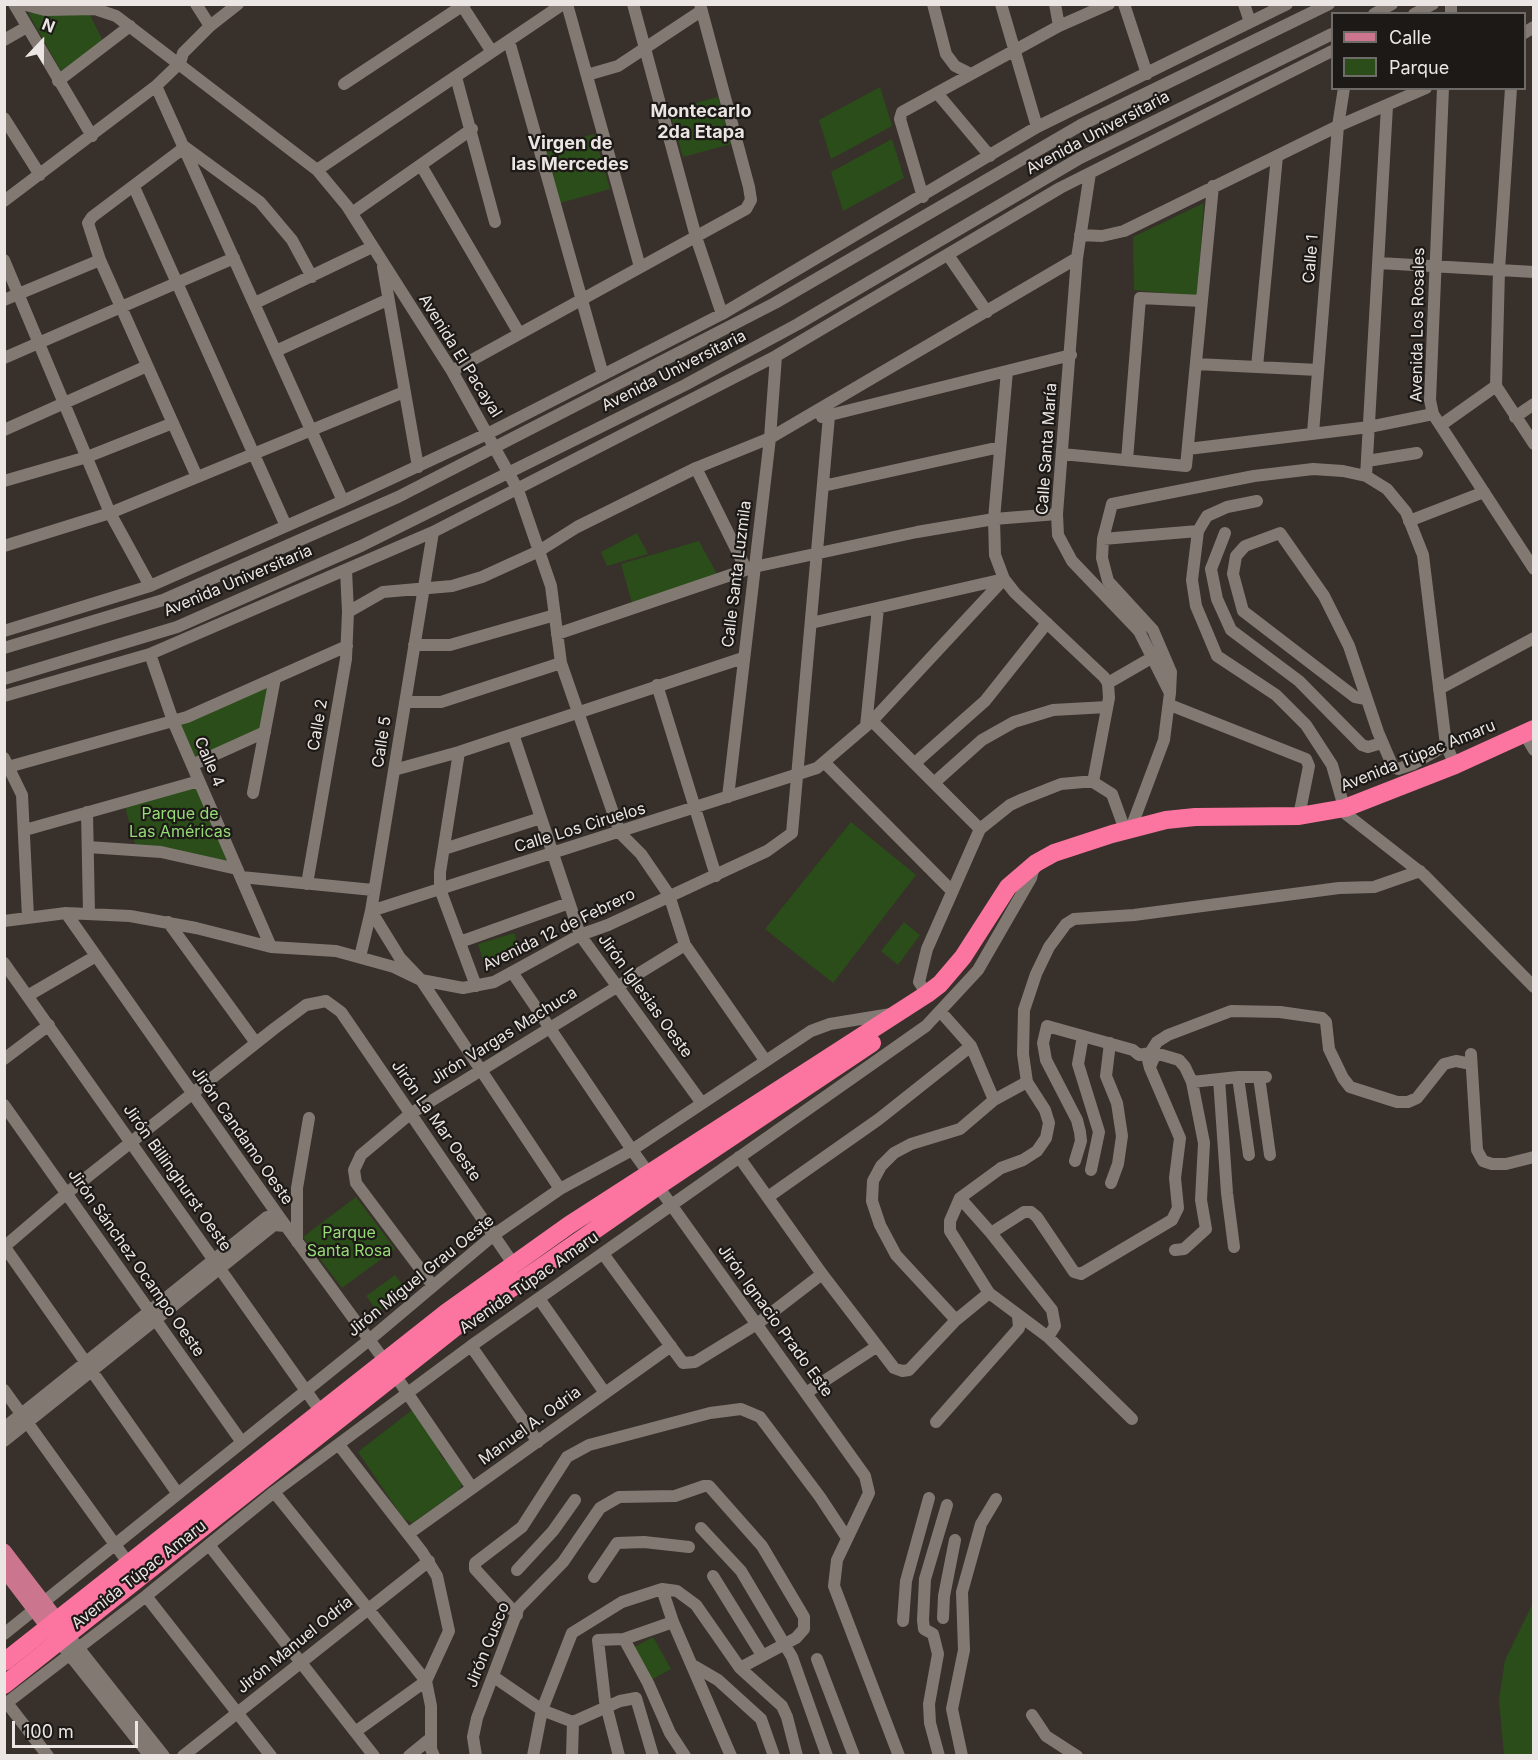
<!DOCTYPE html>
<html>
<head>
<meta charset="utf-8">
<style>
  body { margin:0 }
  #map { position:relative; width:1538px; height:1760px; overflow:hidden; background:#38302b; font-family:Inter,sans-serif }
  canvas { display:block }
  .frame { position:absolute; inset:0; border:6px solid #ebe6e3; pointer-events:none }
  .legend { position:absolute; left:1331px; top:12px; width:195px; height:78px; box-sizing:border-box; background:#1c1917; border:2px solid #6f6b69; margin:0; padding:8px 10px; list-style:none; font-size:18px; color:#ebe6e3 }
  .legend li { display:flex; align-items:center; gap:12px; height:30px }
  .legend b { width:30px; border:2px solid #6f6b69 }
  .north { position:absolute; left:12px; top:12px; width:60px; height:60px; -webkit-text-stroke:4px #1c1917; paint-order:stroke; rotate:22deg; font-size:16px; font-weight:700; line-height:24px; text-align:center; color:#ebe6e3 }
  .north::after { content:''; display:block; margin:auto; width:21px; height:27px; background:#ebe6e3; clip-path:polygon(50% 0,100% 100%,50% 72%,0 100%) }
  .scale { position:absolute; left:12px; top:1721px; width:126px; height:27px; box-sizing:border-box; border:3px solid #ebe6e3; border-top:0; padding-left:8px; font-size:18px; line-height:21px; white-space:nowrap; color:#ebe6e3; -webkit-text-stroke:4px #1c1917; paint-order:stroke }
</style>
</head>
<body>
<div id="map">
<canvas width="1538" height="1760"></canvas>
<div class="frame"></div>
<ul class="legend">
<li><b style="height:8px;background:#cb768e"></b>Calle</li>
<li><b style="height:16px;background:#2b4d19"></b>Parque</li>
</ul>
<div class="north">N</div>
<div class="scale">100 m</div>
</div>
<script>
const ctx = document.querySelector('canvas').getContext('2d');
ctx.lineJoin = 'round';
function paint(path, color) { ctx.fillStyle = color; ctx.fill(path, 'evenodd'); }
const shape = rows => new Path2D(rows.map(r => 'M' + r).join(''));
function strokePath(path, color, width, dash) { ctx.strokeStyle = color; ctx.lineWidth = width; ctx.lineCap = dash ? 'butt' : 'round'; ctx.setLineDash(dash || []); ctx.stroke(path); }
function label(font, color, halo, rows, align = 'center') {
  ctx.font = font + ' Inter,sans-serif'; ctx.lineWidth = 4.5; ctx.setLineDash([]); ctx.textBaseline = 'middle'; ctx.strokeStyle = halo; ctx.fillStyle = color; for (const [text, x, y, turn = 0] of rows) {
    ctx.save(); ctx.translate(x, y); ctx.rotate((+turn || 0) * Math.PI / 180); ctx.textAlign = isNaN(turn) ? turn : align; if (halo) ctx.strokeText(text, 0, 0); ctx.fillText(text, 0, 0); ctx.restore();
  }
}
const green = shape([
  [88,11,103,41,61,71,28,13],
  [880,87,892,126,831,159,819,120],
  [718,97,731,144,683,157,669,110],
  [594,134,610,189,560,203,545,148],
  [892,139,904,178,843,211,831,172],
  [1204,203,1197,296,1134,290,1133,237],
  [637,533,648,554,607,566,601,552],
  [699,541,718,576,632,603,621,564],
  [270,686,262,730,195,758,180,724],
  [197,786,231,865,136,847,125,807],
  [851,822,916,875,833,983,765,929],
  [904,922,920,935,898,965,881,951],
  [514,933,521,956,485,967,478,944],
  [356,1197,395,1249,342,1288,303,1237],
  [395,1275,407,1291,378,1312,366,1296],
  [412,1410,440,1447,439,1453,444,1460,449,1460,462,1484,459,1490,412,1523,403,1518,358,1452],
  [1533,1603,1533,1755,1504,1755,1499,1700,1505,1660],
  [653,1637,671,1669,651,1680,633,1648]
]);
const minor = shape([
  [14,4,92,136],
  [22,4,45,10,95,9,116,16,317,170,347,206,452,371,518,490,551,586,561,663,620,833,641,854,669,895,685,945,765,1060],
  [196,4,210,26],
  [461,4,492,52],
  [567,4,640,267],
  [633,4,696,237,722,314],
  [933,4,946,54,955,66,971,74],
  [1001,4,1037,127],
  [1055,4,1059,26],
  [1124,4,1147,74],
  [1244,4,1250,22],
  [1374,14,1392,4],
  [1414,14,1433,4],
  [1451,14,1451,4],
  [1524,33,1534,27],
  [4,40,25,28],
  [509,41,603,375],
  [587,75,618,66,701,11],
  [456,77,495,222],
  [58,81,130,26],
  [344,84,465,4],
  [156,86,343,501],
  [1443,88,1430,400,1433,414,1534,569],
  [1511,88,1499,270,1496,386,1534,444],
  [937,93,990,156],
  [4,118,40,175],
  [422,167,519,333],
  [317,170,563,4],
  [1090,173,1077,258,1057,514,1058,535,1072,561,1139,631,1170,693,1164,740,1131,828],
  [134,187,286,526],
  [923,197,900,119,902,112,1059,26,1109,4],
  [4,201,156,86,180,63,183,53,210,26,238,4],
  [352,213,472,129],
  [1080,235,1102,236,1124,231,1338,126,1426,88],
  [948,255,987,312],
  [4,260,110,513,150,586],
  [1379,263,1534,272],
  [383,267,418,467],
  [4,300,100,260],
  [255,303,372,247],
  [276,351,387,300],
  [4,358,234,258],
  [1196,364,1318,370],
  [1257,367,1277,156],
  [452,371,746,209,751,200,749,187,700,4],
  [1007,371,994,519,995,555,1004,579,1015,593,1104,677,1108,683,1109,698,1093,782],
  [822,417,1071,355],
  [1515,417,1534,404],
  [1441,425,1496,386],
  [4,430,147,366],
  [1313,433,1338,126,1344,88],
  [1188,449,1369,427,1433,414],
  [1062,454,1186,466,1213,186],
  [1127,460,1140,298,1202,301],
  [1367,461,1417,453],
  [696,468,746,569],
  [1366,476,1387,106],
  [197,477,100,260,88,223,92,217,185,147,260,202,292,240,312,277],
  [4,481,87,457,173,423],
  [823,486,1000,447],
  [1257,501,1227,507,1207,516,1198,531,1192,580,1196,606,1217,656,1276,695,1306,725,1332,765,1346,814,1424,875,1534,987],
  [1409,521,1484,492],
  [1225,533,1211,569,1217,599,1231,630,1299,681,1362,745,1368,747,1382,743],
  [1103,539,1198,531],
  [4,546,110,513,404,392],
  [348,612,383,592,452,586,482,577,539,551,577,527,696,468,770,438,1077,258],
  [811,623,1004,579],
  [4,631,150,586,343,501,489,433,722,314,1037,127,1287,4],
  [557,634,754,567,917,532,994,519,1057,514],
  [414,645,450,645,555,615],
  [4,648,163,600,398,497,775,303,1081,125,1329,4],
  [150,654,173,721,271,947],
  [4,679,177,627,361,546,685,385,798,324,1080,158,1332,34],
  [1108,683,1153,657],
  [657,685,716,876],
  [1439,689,1534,638],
  [1170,693,1171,672,1153,630,1108,581,1102,558,1103,539,1112,504,1254,476,1313,469,1343,471,1366,476,1387,489,1406,512,1423,555,1446,745,1455,765],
  [4,696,150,654,433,532,776,356,1060,188,1332,51],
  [1366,699,1355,697,1243,611,1233,574,1236,556,1245,546,1280,533,1324,596,1349,646,1378,732,1393,767,1398,769,1413,764,1446,745],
  [405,702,441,702,561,663],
  [1170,705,1306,759,1309,766,1299,816],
  [872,721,980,829],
  [866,726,878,608],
  [1524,733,1534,750],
  [513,734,580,935,701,1102],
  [459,752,440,872,440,889,476,986],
  [4,758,22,795,28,917],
  [825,763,952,891],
  [915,763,985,701,1047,623],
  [192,765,265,732],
  [8,767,187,717,347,646],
  [394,770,459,752,743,658],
  [935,782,982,740,1014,722,1053,710,1107,707],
  [253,793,275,678],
  [728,797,770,438,776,356],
  [87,812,89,913],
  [25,830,199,781],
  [88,847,161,852,237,869],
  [444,849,541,818],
  [241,877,373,890],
  [307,884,346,659,348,612,346,570],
  [66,913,280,1218,395,1375,472,1488],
  [4,921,66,913,130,916,196,928,271,947,336,951,394,967,421,980,463,988,494,982,580,935,608,925,767,851,792,833,829,416],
  [168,922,256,1043],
  [460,942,569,903],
  [360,957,371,911,433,532],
  [4,963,321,1412],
  [512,972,632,1150,865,1476,869,1493,837,1560,834,1586,899,1756],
  [927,994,919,982,927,949,980,829,1010,805,1023,799,1061,784,1083,782,1093,782,1112,794,1125,830],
  [29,995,96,956],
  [940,1011,971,1046,994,1100],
  [1083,1036,1078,1064,1099,1132,1091,1170],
  [1110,1043,1106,1076,1117,1103,1122,1136,1118,1164,1111,1183],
  [1471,1054,1477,1150,1483,1161,1492,1164,1506,1164,1534,1157],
  [4,1059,49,1025],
  [1150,1067,1155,1055,1162,1055,1179,1060,1185,1067,1192,1082,1204,1143,1201,1200,1206,1229,1184,1249,1175,1250],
  [1238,1077,1249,1155],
  [1259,1077,1270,1155],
  [1219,1079,1227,1193,1234,1247],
  [1192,1082,1238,1077,1266,1077],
  [4,1105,241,1441],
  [739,1157,822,1274,894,1368,902,1371,909,1370,956,1320,989,1293],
  [1075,1161,1081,1141,1080,1132,1077,1120,1046,1060,1043,1043,1047,1026,1133,1050,1139,1055,1150,1053],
  [560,1189,421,980,400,958,371,911,817,768,872,721,1004,579],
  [768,1197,879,1119,971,1046],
  [960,1198,991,1233,1052,1310,1055,1326,1048,1337],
  [991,1233,1024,1212,1031,1212,1037,1217,1074,1272,1081,1274,1172,1220,1178,1208,1175,1178,1180,1138,1150,1068,1148,1060,1150,1053,1157,1042,1168,1035,1231,1011,1280,1012,1322,1018,1326,1022,1329,1049,1343,1078,1350,1087,1397,1102,1408,1102,1417,1098,1444,1064,1456,1061,1471,1064],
  [297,1242,297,1188,309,1118],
  [4,1246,178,1494],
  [4,1247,67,1193,275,1028,306,1005,326,1001,341,1012,514,1265],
  [604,1255,683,1363,695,1362,757,1324,822,1274],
  [433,1286,356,1183,354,1170,361,1155,410,1114,685,945],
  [540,1300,605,1393],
  [956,1320,896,1255,880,1225,872,1201,873,1181,881,1166,894,1153,911,1144,960,1129,994,1100,1027,1082],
  [471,1346,538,1442],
  [4,1390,129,1564],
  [806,1393,876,1347],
  [1132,1419,1048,1337,989,1293,950,1231,950,1221,960,1198,1001,1168,1023,1160,1037,1151,1046,1138,1049,1123,1045,1110,1027,1082,1023,1054,1024,1010,1036,974,1049,947,1066,924,1074,919,1134,915,1339,888,1374,887,1420,871],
  [936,1422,1019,1328,1018,1316],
  [4,1428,267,1217,275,1215,280,1218],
  [4,1441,274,1225,285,1226],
  [339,1445,422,1552,437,1576,449,1631,426,1681,431,1706,431,1749,434,1756],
  [274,1492,426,1681,355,1732],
  [701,1528,741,1571,792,1657,827,1756],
  [408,1534,671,1346],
  [209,1545,374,1756],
  [517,1570,553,1531,575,1500],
  [713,1576,762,1655],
  [594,1577,617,1543,644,1542,689,1547],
  [662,1589,673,1622],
  [146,1596,271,1756],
  [517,1615,475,1569,475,1563,522,1527,567,1457,589,1445,710,1413,741,1409,760,1417,820,1497,847,1538],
  [943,1618,944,1596,955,1540],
  [903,1621,906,1581,929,1498],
  [4,1634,369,1340,495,1234,560,1189,632,1150,811,1031,830,1024,891,1014],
  [624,1639,648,1683,670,1733,685,1756],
  [73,1641,164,1756],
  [65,1649,150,1756],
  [817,1659,854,1756],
  [694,1666,718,1680,761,1719,774,1756],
  [494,1677,542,1710,573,1722],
  [7,1703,48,1756],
  [4,1705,146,1596,274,1492,471,1346,926,1026,978,970,1031,878,1034,867],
  [1032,1715,1046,1736,1077,1756],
  [573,1722,620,1701,636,1698,653,1756],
  [183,1756,429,1561],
  [409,1756,431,1738],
  [476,1756,473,1737,477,1718,519,1607,563,1562,600,1508,619,1497,675,1496,704,1486,709,1486,762,1546,804,1617,804,1629,796,1638,740,1668],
  [533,1756,542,1710,572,1633,622,1602,662,1589,677,1591,696,1605,740,1668,782,1706,787,1717,797,1756],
  [572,1756,573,1722],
  [619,1756,605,1701,598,1640,624,1639,673,1622,731,1756],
  [939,1756,930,1723,929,1704,938,1654,933,1634,924,1629,923,1620,925,1579,947,1505],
  [962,1756,952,1709,964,1650,962,1592,981,1524,996,1499]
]);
const major = shape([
  [4,1551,63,1628],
  [4,1569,55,1636]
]);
const highway = shape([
  [4,1662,447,1312,569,1225,927,994,940,984,963,957,1008,887,1036,863,1054,853,1112,834,1166,820,1195,817,1299,816,1345,808,1455,765,1534,729],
  [4,1685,457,1326,658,1186,872,1043]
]);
const streetNames = [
  ["Avenida Universitaria",1098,133,-28],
  ["Calle 1",1311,259,-85],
  ["Avenida Los Rosales",1418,325,-89],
  ["Avenida El Pacayal",460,356,58],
  ["Avenida Universitaria",674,371,-27],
  ["Calle Santa María",1047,449,-86],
  ["Calle Santa Luzmila",737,574,-83],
  ["Avenida Universitaria",238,581,-23],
  ["Calle 2",318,725,-80],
  ["Calle 5",382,742,-81],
  ["Avenida Túpac Amaru",1418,756,-22],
  ["Calle 4",209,762,67],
  ["Calle Los Ciruelos",580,828,-17],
  ["Avenida 12 de Febrero",559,930,-26],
  ["Jirón Iglesias Oeste",645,996,54],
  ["Jirón Vargas Machuca",504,1036,-32],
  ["Jirón La Mar Oeste",436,1121,55],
  ["Jirón Candamo Oeste",242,1136,55],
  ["Jirón Billinghurst Oeste",177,1178,55],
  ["Jirón Sánchez Ocampo Oeste",136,1263,55],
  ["Jirón Miguel Grau Oeste",421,1276,-39],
  ["Avenida Túpac Amaru",529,1283,-35],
  ["Jirón Ignacio Prado Este",775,1321,54],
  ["Manuel A. Odria",530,1426,-36],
  ["Avenida Túpac Amaru",139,1575,-38],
  ["Jirón Manuel Odría",295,1645,-39],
  ["Jirón Cusco",488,1645,-68]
];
const parkNames = [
  ["Parque de",180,814],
  ["Las Américas",180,832],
  ["Parque",349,1233],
  ["Santa Rosa",349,1251]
];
const neighbourhoodNames = [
  ["Montecarlo",701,112],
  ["2da Etapa",701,133],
  ["Virgen de",570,144],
  ["las Mercedes",570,165]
];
paint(green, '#2b4d19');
strokePath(minor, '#827973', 12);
strokePath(major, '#cb768e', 15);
strokePath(highway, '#fc74a0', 18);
label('16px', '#ebe6e3', '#1c1917', streetNames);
label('16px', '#96db76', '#1c1917', parkNames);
label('bold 18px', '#ebe6e3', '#1c1917', neighbourhoodNames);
</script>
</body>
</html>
